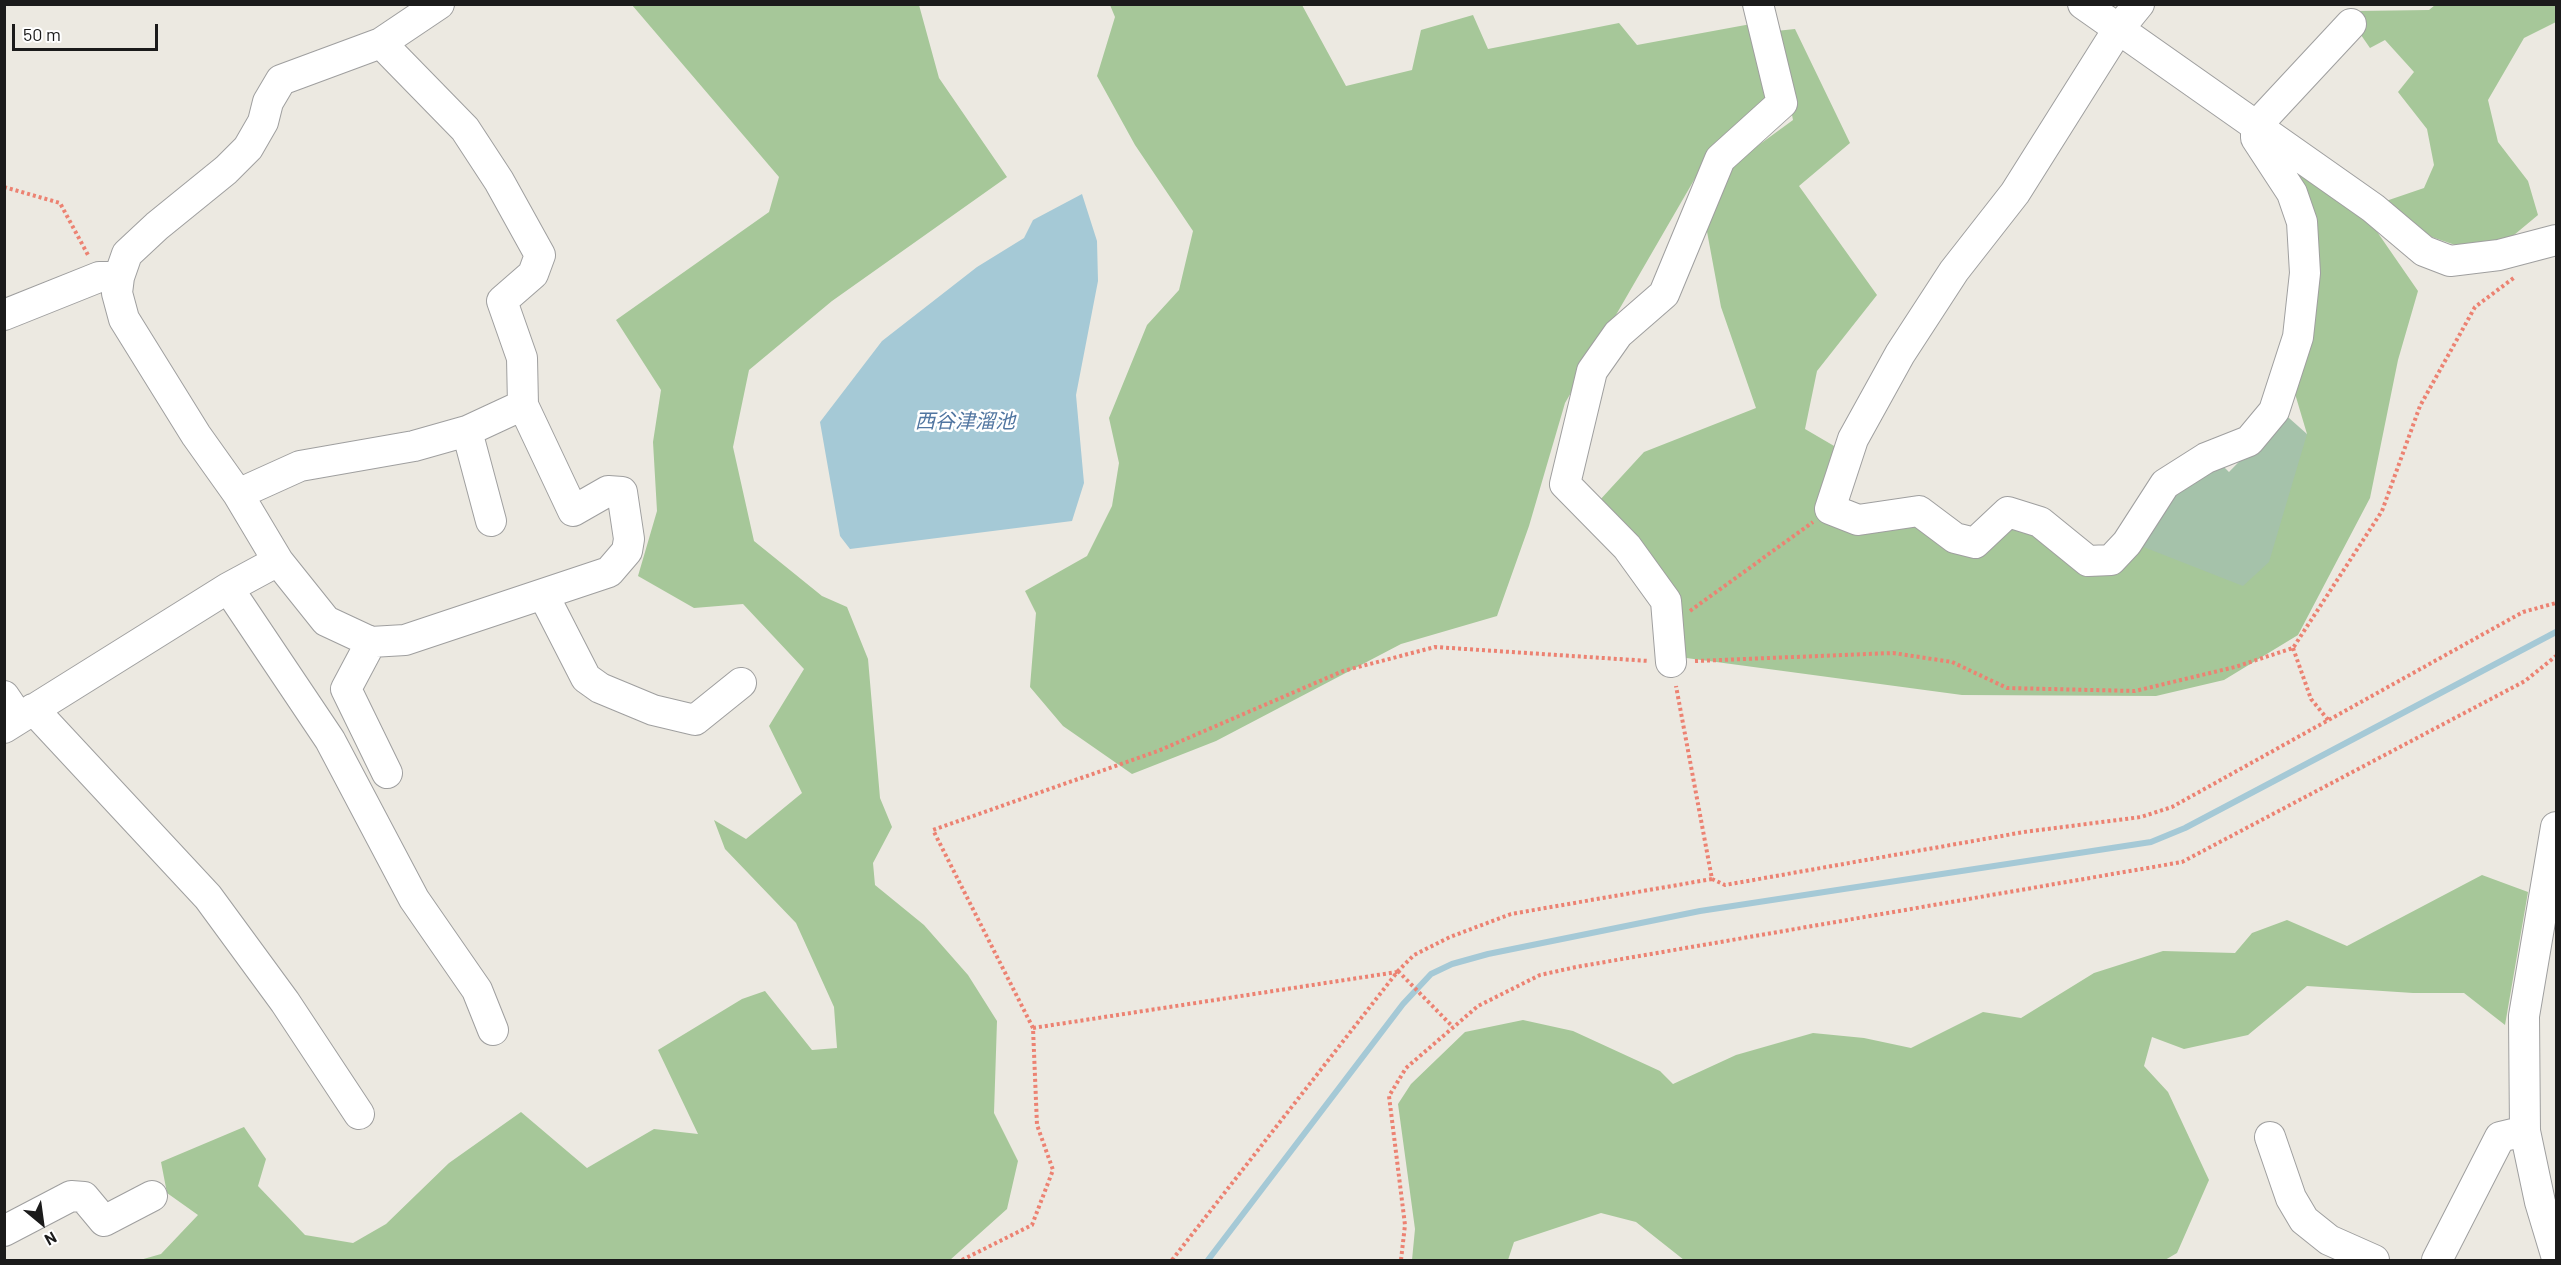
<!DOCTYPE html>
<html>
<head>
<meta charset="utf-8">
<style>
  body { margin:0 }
  #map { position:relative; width:2561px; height:1265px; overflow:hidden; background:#ece9e1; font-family:Barlow,sans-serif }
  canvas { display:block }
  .frame { position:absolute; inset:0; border:6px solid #1b1b1b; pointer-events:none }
  .north { position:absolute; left:12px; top:1193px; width:60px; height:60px; -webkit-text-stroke:4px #fff; paint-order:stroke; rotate:151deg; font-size:16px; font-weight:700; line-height:24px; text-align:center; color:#1b1b1b }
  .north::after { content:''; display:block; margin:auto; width:21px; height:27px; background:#1b1b1b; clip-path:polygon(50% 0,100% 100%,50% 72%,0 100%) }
  .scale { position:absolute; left:12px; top:24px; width:146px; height:27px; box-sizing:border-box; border:3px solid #1b1b1b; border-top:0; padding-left:8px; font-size:18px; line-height:21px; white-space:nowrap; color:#1b1b1b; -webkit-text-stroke:4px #fff; paint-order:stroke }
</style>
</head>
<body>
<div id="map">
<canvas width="2561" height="1265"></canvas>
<div class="frame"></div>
<div class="north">N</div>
<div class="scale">50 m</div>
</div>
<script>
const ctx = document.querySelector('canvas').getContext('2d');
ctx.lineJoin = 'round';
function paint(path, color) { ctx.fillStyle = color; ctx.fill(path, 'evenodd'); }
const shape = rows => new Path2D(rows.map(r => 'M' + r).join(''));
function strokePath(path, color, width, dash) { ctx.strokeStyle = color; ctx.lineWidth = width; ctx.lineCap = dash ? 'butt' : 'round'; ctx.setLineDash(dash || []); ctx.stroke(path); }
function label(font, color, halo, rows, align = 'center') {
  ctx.font = font + ' Barlow,"Noto Sans JP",sans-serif'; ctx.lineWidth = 5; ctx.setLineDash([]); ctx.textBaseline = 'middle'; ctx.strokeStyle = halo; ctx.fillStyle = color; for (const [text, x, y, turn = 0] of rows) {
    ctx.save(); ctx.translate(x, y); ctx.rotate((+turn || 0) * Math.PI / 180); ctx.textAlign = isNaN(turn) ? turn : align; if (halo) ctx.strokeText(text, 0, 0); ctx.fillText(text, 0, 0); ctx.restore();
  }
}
const forest = shape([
  [632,5,919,5,939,78,1007,177,832,301,749,370,733,447,754,541,822,596,847,607,868,659,880,798,892,827,873,863,875,885,924,925,968,975,997,1021,994,1113,1018,1161,1007,1209,950,1260,140,1260,161,1254,198,1215,167,1193,161,1162,244,1127,266,1159,258,1186,305,1235,353,1243,386,1224,449,1163,521,1112,587,1168,654,1129,698,1134,658,1050,742,999,765,991,812,1050,837,1048,834,1007,796,923,725,849,714,820,746,839,802,793,769,726,804,669,743,604,694,608,638,576,657,511,653,442,661,390,616,320,769,212,779,177],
  [1110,5,1302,5,1346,86,1412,70,1421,30,1473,15,1488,49,1619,23,1637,45,1751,24,1771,98,1712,149,1565,403,1529,526,1497,616,1401,644,1216,741,1132,774,1063,726,1030,687,1036,613,1025,591,1087,556,1112,506,1119,463,1109,418,1147,325,1179,290,1193,231,1135,145,1097,76,1115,17],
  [2435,5,2556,5,2556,22,2524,38,2488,100,2498,142,2528,181,2538,215,2508,240,2461,247,2426,235,2383,202,2424,188,2434,165,2427,129,2398,92,2414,72,2385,40,2370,48,2352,22,2356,11,2429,10],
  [1795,29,1850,143,1799,186,1877,295,1817,371,1805,429,1841,450,1816,508,1917,525,1970,555,2009,524,2036,528,2081,568,2307,434,2293,387,2313,221,2286,165,2371,223,2418,291,2398,360,2370,498,2298,635,2224,680,2156,696,1962,695,1679,657,1599,501,1644,452,1756,408,1721,307,1703,210,1719,174,1793,120,1776,31],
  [2482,875,2528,892,2505,1025,2464,993,2413,993,2307,986,2248,1035,2184,1049,2152,1037,2144,1066,2168,1092,2209,1180,2177,1253,2165,1260,1684,1260,1636,1222,1601,1213,1514,1242,1508,1260,1412,1260,1415,1229,1398,1104,1411,1084,1465,1032,1523,1020,1573,1031,1660,1071,1673,1084,1736,1055,1813,1033,1864,1038,1911,1048,1983,1012,2021,1018,2094,973,2163,951,2235,953,2252,933,2287,920,2347,946]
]);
const cemetery = shape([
  [2280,410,2307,434,2269,562,2243,586,2141,546,2170,490,2217,460,2229,472,2271,429]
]);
const water = shape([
  [1082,194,1097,241,1098,281,1076,395,1084,483,1072,521,850,549,840,536,820,422,882,341,977,267,1024,238,1033,220]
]);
const stream = shape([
  [1208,1260,1403,1004,1431,974,1452,964,1488,954,1700,911,2151,842,2185,828,2556,632]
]);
const path = shape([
  [4,187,60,203,88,255],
  [1690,611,1813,522],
  [2293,648,2311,699,2329,721],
  [1695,661,1893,653,1952,662,2007,688,2135,691,2235,667,2293,648,2382,511,2420,406,2475,307,2515,277],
  [1712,879,1725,885,2024,832,2141,817,2172,807,2523,612,2556,603],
  [1398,971,1453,1027],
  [1033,1028,1397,972],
  [962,1260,1032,1225,1053,1170,1037,1125,1033,1028,933,830,1158,751,1343,671,1435,647,1649,661],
  [1172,1260,1398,971,1414,955,1450,937,1511,914,1712,879,1676,686],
  [1401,1260,1405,1225,1389,1096,1406,1068,1478,1006,1540,975,1576,967,2182,862,2525,681,2556,656]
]);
const minor = shape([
  [2083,4,2373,208,2424,251,2450,261,2499,255,2556,240],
  [2139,4,2117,31,2015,193,1954,271,1900,354,1853,439,1830,509,1858,520,1919,511,1955,538,1975,543,2008,512,2040,522,2088,561,2111,560,2127,543,2165,484,2206,458,2249,441,2274,411,2298,337,2305,273,2302,222,2292,193,2256,138,2256,126,2351,24],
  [381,43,465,129,499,181,540,255,533,274,502,301,522,358,523,405,573,511,608,491,622,492,629,539,627,551,609,572,405,640,371,642,326,621,278,561,238,494,196,435,124,319,117,293,119,277,127,254,157,226,226,170,248,148,263,122,268,102,281,80,381,43,439,4],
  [4,315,99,277,119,277],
  [467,431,491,521],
  [238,494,300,466,414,446,467,431,523,405],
  [228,588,330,740,414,899,477,990,493,1030],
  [543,594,586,678,600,688,653,710,695,720,741,683],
  [371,642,346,689,387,773],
  [1671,662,1666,601,1627,547,1565,484,1592,371,1618,334,1664,294,1720,159,1782,103,1758,4],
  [4,696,19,718],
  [33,709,208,897,285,1002,359,1114],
  [4,728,228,588,278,561],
  [2556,827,2524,1016,2525,1131,2540,1202,2556,1255],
  [2270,1137,2291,1198,2304,1220,2329,1240,2374,1260],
  [4,1231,71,1196,84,1197,104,1221,152,1196],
  [2437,1260,2500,1137,2525,1131]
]);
const waterNames = [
  ["西谷津溜池",965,421]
];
paint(forest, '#a6c799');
paint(cemetery, '#a5c2aa');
paint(water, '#a5c9d6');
strokePath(stream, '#a5c9d6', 6);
strokePath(minor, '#9f9f9f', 32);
strokePath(path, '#ec8272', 4, [3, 3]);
strokePath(minor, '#fff', 30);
label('italic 20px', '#5176a1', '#fff', waterNames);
</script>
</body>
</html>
